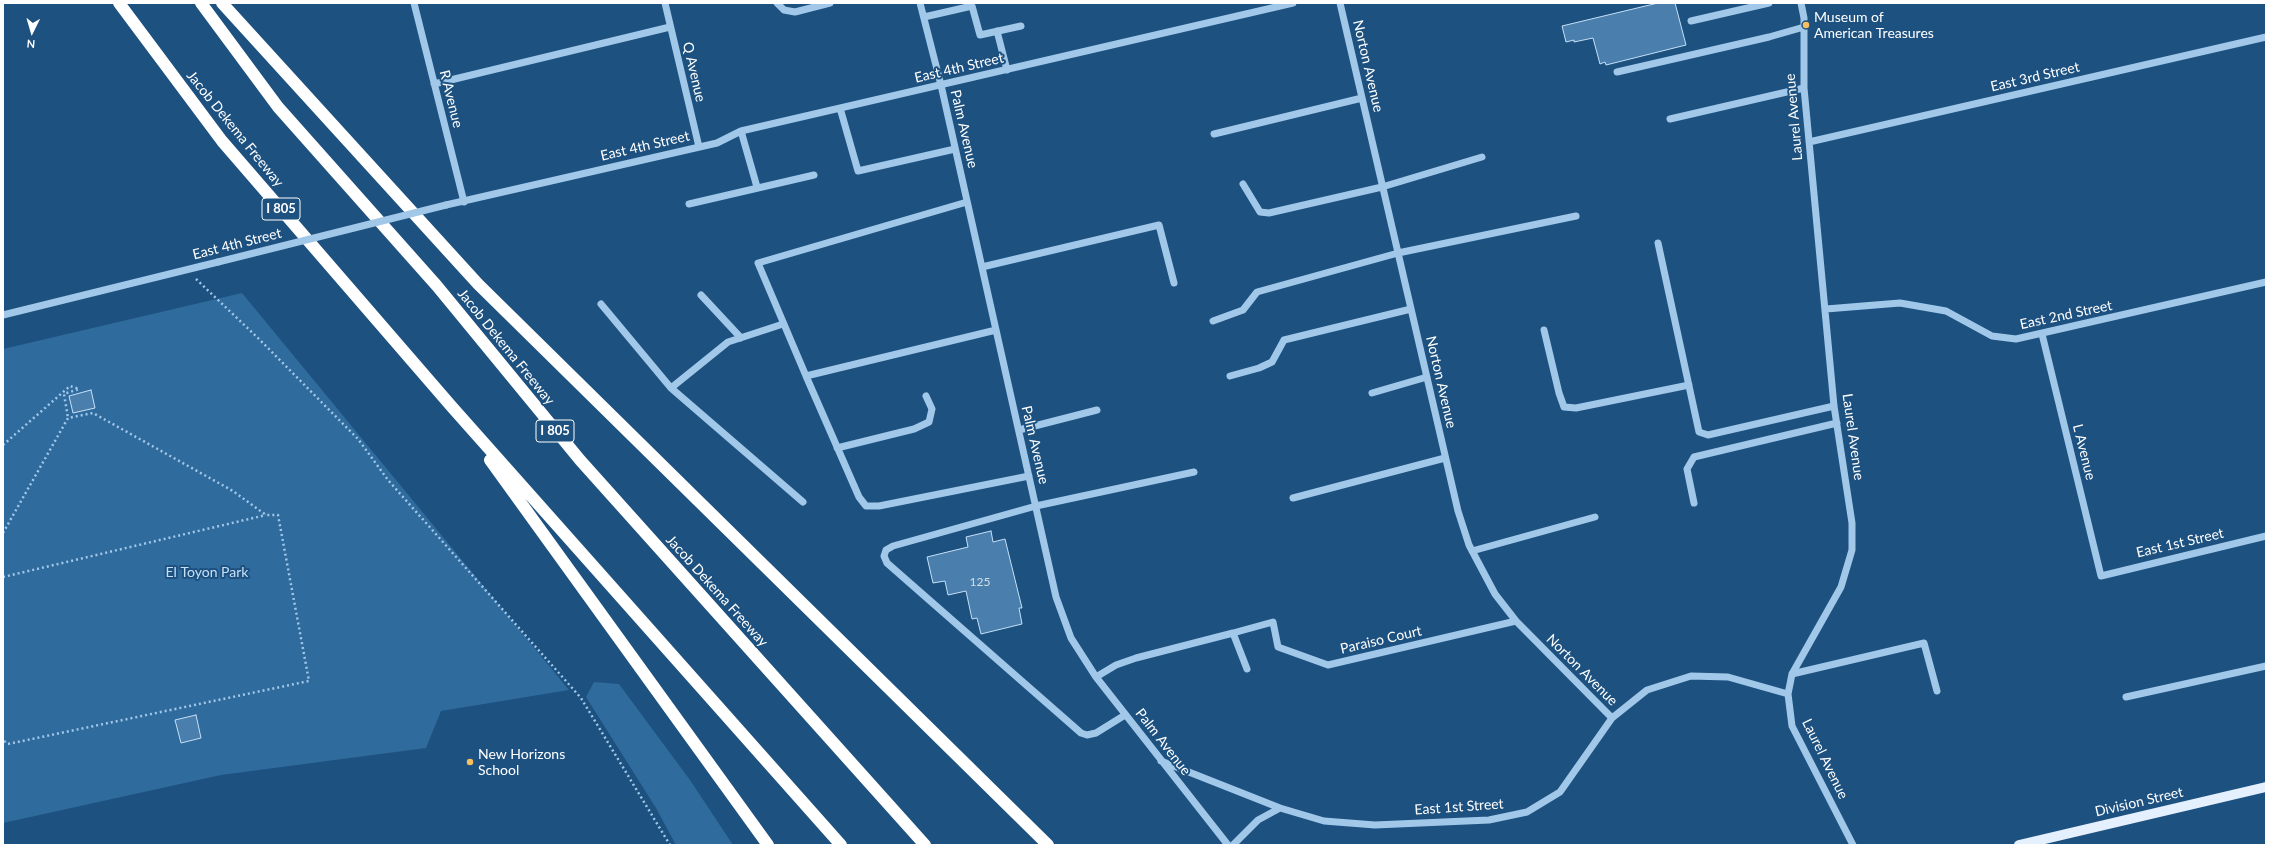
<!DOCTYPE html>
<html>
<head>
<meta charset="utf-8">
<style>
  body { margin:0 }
  #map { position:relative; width:2269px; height:848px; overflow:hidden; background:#1d5180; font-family:Lato,sans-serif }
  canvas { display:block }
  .frame { position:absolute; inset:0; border:4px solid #fff; pointer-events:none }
  .north { position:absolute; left:12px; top:12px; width:40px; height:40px; -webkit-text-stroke:3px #1d5180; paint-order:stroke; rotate:185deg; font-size:11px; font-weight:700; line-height:16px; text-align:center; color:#fff }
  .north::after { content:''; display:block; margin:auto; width:14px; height:18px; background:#fff; clip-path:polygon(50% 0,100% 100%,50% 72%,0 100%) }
</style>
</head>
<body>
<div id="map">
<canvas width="2269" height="848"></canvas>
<div class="frame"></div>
<div class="north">N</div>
</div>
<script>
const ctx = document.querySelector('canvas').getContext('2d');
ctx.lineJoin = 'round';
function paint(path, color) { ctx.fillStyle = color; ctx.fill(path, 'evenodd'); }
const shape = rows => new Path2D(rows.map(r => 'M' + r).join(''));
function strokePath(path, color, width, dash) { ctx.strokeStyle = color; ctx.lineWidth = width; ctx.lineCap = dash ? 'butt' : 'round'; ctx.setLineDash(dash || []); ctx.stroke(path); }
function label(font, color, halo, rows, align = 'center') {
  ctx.font = font + ' Lato,sans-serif'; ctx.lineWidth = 4; ctx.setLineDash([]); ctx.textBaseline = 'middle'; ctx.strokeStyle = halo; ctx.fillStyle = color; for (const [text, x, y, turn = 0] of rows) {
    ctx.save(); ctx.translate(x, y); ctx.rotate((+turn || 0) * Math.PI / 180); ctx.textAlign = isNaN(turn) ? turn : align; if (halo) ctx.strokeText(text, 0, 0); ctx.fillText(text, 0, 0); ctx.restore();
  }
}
const green = shape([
  [242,293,569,690,441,711,426,748,221,775,3,823,3,349],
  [594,682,619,684,690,780,733,845,676,845,656,808,586,697]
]);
const building = shape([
  [1658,3,1675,3,1686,45,1606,65,1605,62,1600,64,1593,38,1574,42,1574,40,1566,42,1562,26,1658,3],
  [91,390,95,408,73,413,69,396,91,390],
  [991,531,993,542,1005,539,1022,608,1019,608,1022,624,981,634,977,618,972,619,966,591,948,595,945,581,933,583,927,557,968,547,966,537,991,531],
  [196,715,201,738,181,743,175,720,196,715]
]);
const path = shape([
  [196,279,259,339,358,439,388,480,581,698,670,845],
  [3,445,70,386,79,389,64,394,68,418],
  [3,533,68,418,93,413,233,491,266,515,278,515,309,681,8,744,3,740],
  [3,577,266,515]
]);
const minor = shape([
  [414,3,464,202],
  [665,3,699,147],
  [777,3,784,10,795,12,830,3],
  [920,3,941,85,1056,597,1071,638,1096,677,1228,845],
  [1340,3,1458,511,1469,545,1495,594,1516,621,1612,718],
  [1801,3,1804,18,1804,88,1834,406,1852,523,1852,550,1841,587,1792,674,1788,694,1792,726,1853,845],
  [924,17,972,6,980,35,1021,26],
  [1691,21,1769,3],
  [997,31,1007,70],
  [1617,72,1769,37,1804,27],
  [434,84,670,27],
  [840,108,858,171,955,149],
  [1670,119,1804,88],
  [741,131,757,187],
  [1214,134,1362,98],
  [1809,142,2266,37],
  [1243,184,1260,212,1269,213,1382,187,1482,157],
  [967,202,758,263,806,376,996,330],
  [689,204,814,175],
  [446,205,717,143,741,131,1293,3],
  [1658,243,1699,432,1708,435,1834,406],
  [982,267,1159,225,1174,283],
  [701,295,741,338],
  [601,304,671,388,803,502],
  [1826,309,1900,303,1946,311,1992,336,2016,339,2266,282],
  [3,315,218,262],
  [1213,321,1243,310,1257,292,1398,253,1576,216],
  [1544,330,1559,393,1564,407,1576,408,1689,385],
  [2042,334,2101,576,2266,536],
  [806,376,859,497,866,506,879,506,1029,476],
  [1230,376,1259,368,1272,362,1284,340,1411,309],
  [671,388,728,342,783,324],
  [1372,393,1427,377],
  [1019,430,1097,410],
  [837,448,914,429,929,422,932,409,926,396],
  [1293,498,1445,458],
  [1694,503,1687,469,1694,457,1837,423],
  [1472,551,1595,517],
  [1233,633,1273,622,1278,647,1328,665,1516,621],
  [1792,674,1924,643,1937,691],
  [1096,677,1116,665,1136,658,1233,633,1247,669],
  [2126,697,2266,666],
  [1125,715,1096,733,1087,735,1081,733,887,563,884,556,886,550,893,546,1036,506,1194,472],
  [1161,761,1280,808],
  [1233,845,1258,820,1280,808,1324,821,1375,825,1489,820,1527,812,1560,792,1612,718,1647,690,1691,676,1728,677,1788,694]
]);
const major = shape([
  [2019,845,2266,787]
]);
const highway = shape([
  [119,3,222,141,452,407,841,845],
  [201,3,278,107,437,286,580,460,925,845],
  [222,3,478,284,1048,845],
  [490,460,768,845]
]);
const minorBridge = shape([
  [218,262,446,205]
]);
const markers = [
  [1806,25,4,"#f8bf60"],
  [470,762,4,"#f8bf60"]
];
const numberNames = [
  ["125",980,582]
];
const shields = [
  [281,209,38],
  [555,431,38]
];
const shieldNames = [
  ["I 805",281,209],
  ["I 805",555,431]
];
const poiNames = [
  ["Museum of",1814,17],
  ["American Treasures",1814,33],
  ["New Horizons",478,754],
  ["School",478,770]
];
const streetNames = [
  ["Norton Avenue",1368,66,77],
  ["East 4th Street",959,68,-13],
  ["Q Avenue",694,72,77],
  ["East 3rd Street",2035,77,-13],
  ["R Avenue",451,99,76],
  ["Laurel Avenue",1794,117,-95],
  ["Jacob Dekema Freeway",235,129,51],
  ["Palm Avenue",964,129,77],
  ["East 4th Street",645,146,-13],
  ["East 4th Street",237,244,-14],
  ["East 2nd Street",2066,315,-12],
  ["Jacob Dekema Freeway",506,347,51],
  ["Norton Avenue",1441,382,77],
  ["Laurel Avenue",1853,437,82],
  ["Palm Avenue",1035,445,77],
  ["L Avenue",2084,452,76],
  ["East 1st Street",2180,543,-13],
  ["Jacob Dekema Freeway",717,591,48],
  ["Paraiso Court",1381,640,-13],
  ["Norton Avenue",1582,670,45],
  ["Palm Avenue",1163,742,52],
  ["Laurel Avenue",1825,759,64],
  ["Division Street",2139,802,-13],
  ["East 1st Street",1459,807,-4]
];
const parkNames = [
  ["El Toyon Park",207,572]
];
paint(green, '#306b9e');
paint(building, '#4a7eac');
strokePath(building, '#c5e0f7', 1);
strokePath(path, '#a1c8e9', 2.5, [2, 3]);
strokePath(minor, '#a1c8e9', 7);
strokePath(major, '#e4f0fe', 10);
strokePath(highway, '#fff', 12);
strokePath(minorBridge, '#a1c8e9', 7);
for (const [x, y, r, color] of markers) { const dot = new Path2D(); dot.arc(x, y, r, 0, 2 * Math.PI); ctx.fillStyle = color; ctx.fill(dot); strokePath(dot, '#1d5180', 1.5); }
label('12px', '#d2dfea', null, numberNames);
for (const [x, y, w] of shields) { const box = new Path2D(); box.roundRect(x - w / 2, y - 11, w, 22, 3); ctx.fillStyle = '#1d5180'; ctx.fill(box); strokePath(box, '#fff', 1); }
label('bold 13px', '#fff', null, shieldNames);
label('14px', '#fff', '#1d5180', poiNames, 'left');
label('14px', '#fff', '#1d5180', streetNames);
label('14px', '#c5e0f7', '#1d5180', parkNames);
</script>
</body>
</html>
